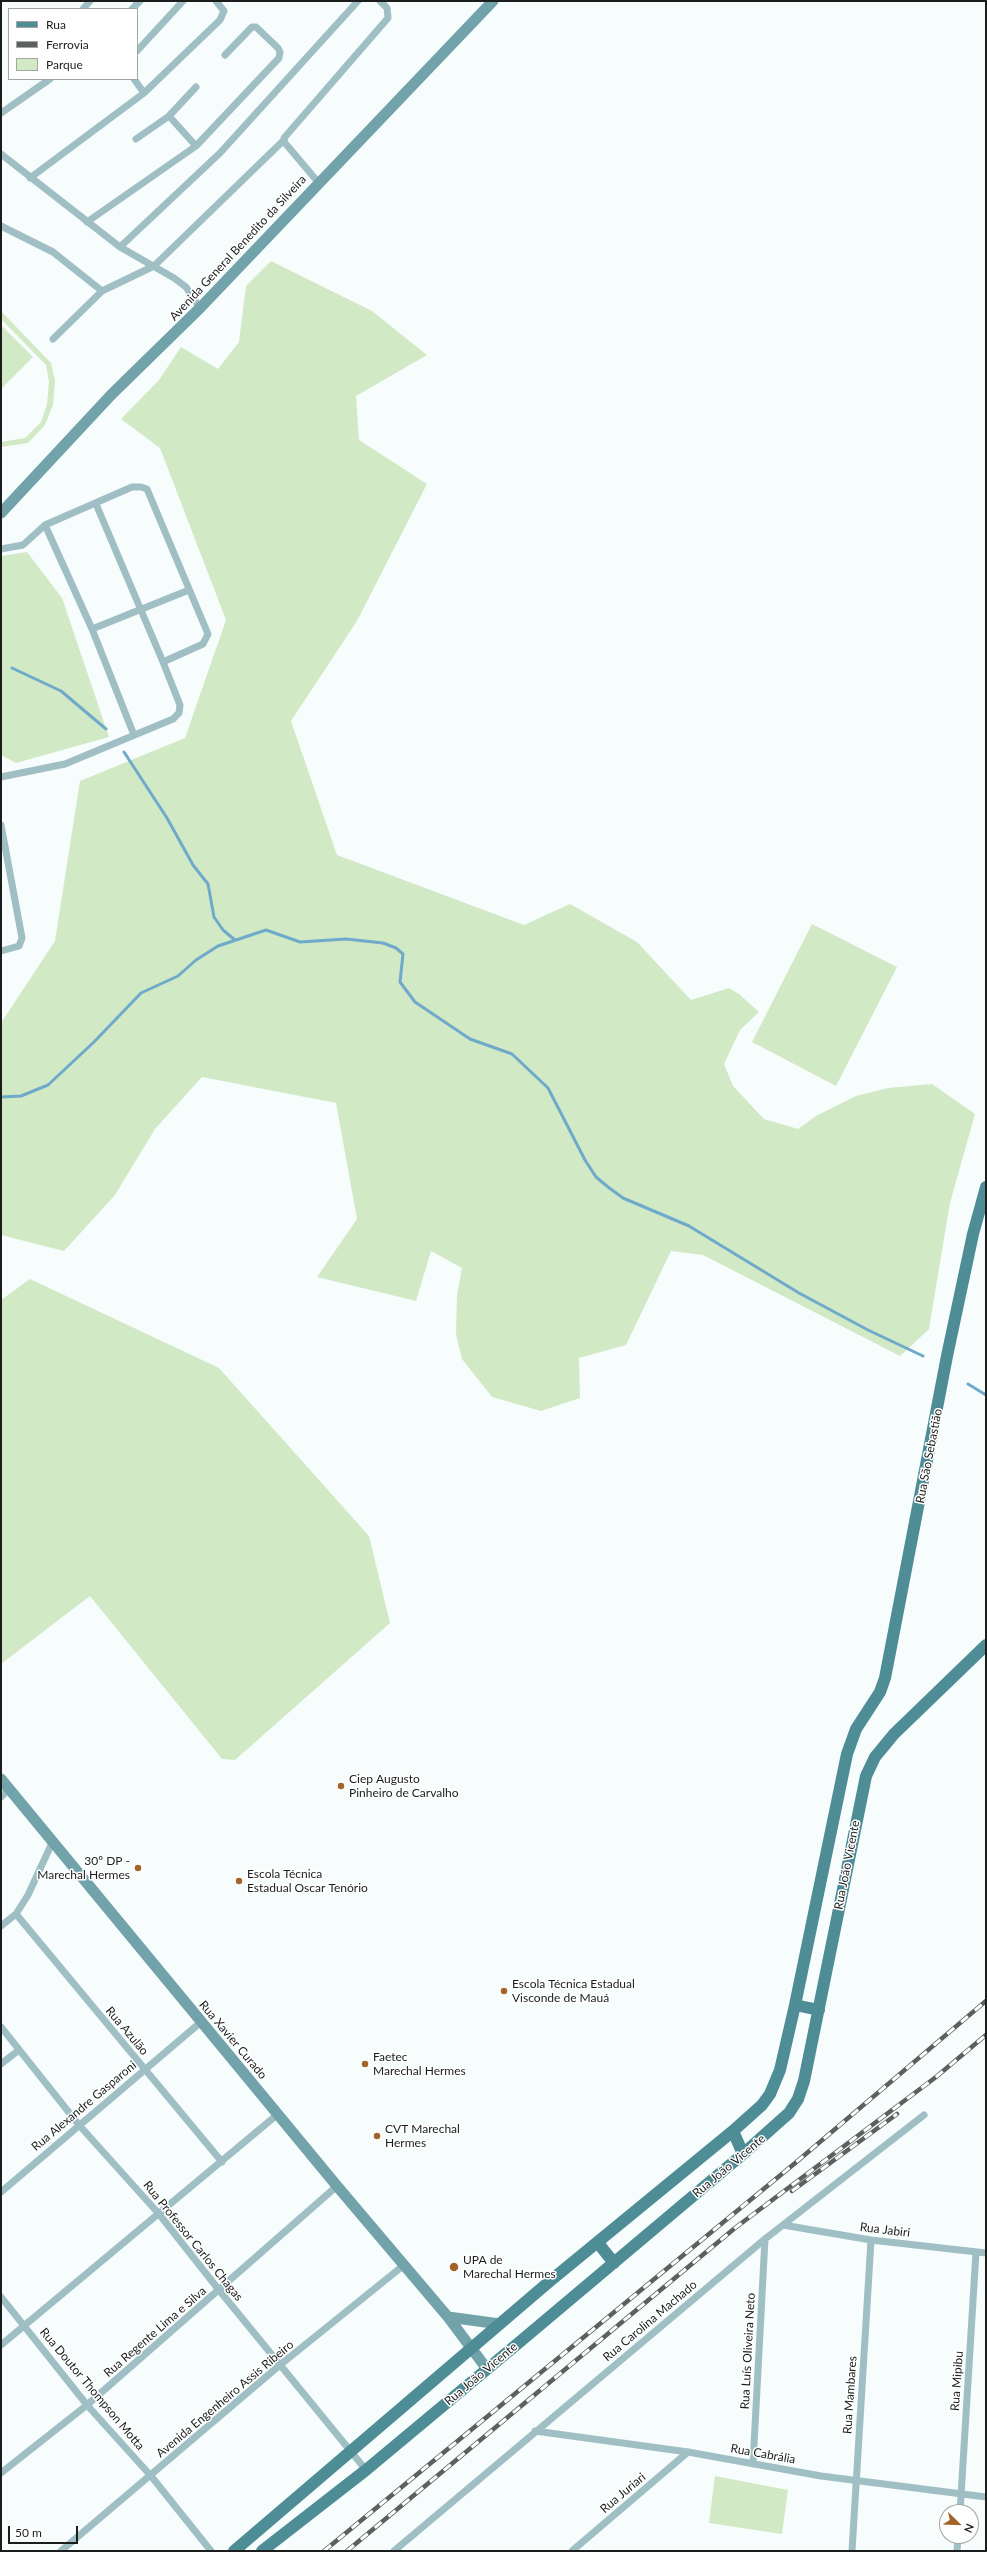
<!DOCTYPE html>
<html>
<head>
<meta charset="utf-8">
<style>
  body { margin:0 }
  #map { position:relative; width:987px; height:2552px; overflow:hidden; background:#f6fdfc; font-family:Lato,sans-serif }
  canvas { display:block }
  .frame { position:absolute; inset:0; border:2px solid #1b1d1d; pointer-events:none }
  .legend { position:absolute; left:8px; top:8px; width:130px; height:72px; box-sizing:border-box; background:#fff; border:1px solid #a4a5a5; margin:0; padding:5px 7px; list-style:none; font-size:12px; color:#1b1d1d }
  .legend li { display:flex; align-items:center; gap:8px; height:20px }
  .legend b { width:20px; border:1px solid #a4a5a5 }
  .north { position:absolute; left:939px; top:2504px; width:40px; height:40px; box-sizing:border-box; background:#fff; border:1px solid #a4a5a5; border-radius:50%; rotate:113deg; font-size:11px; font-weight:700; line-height:16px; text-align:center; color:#1b1d1d }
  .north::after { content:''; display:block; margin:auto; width:14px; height:18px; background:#a3642b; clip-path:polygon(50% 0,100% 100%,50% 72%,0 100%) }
  .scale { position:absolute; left:8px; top:2526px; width:70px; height:18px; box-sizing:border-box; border:2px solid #1b1d1d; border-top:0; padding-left:5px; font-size:12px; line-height:14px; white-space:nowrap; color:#1b1d1d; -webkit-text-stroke:3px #fff; paint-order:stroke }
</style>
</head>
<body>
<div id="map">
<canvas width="987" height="2552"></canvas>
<div class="frame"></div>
<ul class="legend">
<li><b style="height:5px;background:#4e8c96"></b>Rua</li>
<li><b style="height:5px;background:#5c605f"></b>Ferrovia</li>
<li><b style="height:11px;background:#d2e9c5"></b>Parque</li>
</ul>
<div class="north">N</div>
<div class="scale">50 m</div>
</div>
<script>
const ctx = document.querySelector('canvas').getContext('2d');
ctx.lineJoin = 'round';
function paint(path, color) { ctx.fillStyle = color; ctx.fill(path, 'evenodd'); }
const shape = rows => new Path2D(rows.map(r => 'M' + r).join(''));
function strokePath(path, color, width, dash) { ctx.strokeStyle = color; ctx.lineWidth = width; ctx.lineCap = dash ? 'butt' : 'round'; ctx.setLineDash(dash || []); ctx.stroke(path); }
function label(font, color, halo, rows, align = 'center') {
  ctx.font = font + ' Lato,sans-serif'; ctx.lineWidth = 3; ctx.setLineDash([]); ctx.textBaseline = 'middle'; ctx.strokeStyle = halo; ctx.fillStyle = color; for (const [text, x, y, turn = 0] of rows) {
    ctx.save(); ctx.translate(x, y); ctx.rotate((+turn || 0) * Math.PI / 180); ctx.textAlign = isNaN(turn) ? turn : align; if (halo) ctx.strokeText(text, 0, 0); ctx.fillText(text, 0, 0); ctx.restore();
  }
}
const green = shape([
  [271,261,372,311,427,355,356,396,359,440,427,484,357,621,291,721,337,855,524,925,570,904,637,942,691,1000,729,988,739,994,759,1012,740,1030,724,1064,733,1086,764,1119,798,1129,816,1116,856,1096,888,1088,932,1084,975,1114,950,1203,929,1329,900,1356,703,1255,671,1251,626,1345,579,1358,580,1398,541,1411,492,1397,462,1359,456,1334,457,1295,462,1268,431,1251,416,1301,317,1277,357,1219,336,1103,202,1077,155,1129,115,1195,64,1251,1,1235,1,1023,55,941,80,781,185,738,226,620,160,448,121,419,159,380,181,347,218,369,239,342,246,286],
  [1,311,51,363,55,381,53,405,45,425,28,443,1,447,1,442,25,438,41,422,47,404,49,382,46,365,1,319],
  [1,325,33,357,1,389],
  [27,552,62,598,109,737,16,763,1,755,1,556],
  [812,924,897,967,836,1086,752,1042],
  [30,1279,219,1368,369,1536,390,1623,235,1760,222,1759,90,1596,1,1664,1,1300],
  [715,2476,788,2490,782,2534,709,2523]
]);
const stream = shape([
  [12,668,61,691,106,729],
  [124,752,167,818,193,865,208,884,214,917,223,930,235,940],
  [1,1097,21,1096,48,1085,94,1042,141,993,178,976,196,960,218,946,266,930,300,942,346,939,383,943,396,948,403,954,400,982,415,1002,470,1039,512,1054,548,1088,585,1160,596,1177,608,1187,623,1198,689,1226,799,1293,868,1330,923,1356],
  [968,1384,986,1395]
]);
const street = shape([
  [83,9,90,1],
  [132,9,140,1],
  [137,51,183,1],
  [134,79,144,93],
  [1,113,50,79],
  [169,116,196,146],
  [136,139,169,116,196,87],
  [1,154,120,247,174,278,186,287,200,308],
  [30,178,144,93,220,20,224,11,216,1],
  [318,182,285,143,284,138,388,18,387,8,380,1],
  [87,222,196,146,279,58,280,52,278,48,256,27,252,27,225,55],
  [1,226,53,252,102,291],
  [120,247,220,153,358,1],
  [53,339,102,291,154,266,284,140],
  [45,525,92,629,134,735],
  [1,549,23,545,45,525,132,487,141,487,147,489,208,634,203,644,163,662],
  [92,629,189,590],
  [1,777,65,764,173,719,179,713,180,705,163,662,96,504],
  [1,825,22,938,19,946,1,951],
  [1,1797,9,1789],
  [16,1914,222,2162],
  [1,1926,16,1914,28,1895,52,1843],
  [1,2027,79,2125,159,2214,219,2290,366,2470],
  [1,2064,19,2050],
  [1,2192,201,2022],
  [783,2225,871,2240,986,2253],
  [1,2297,87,2405,151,2476,211,2551],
  [1,2345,278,2114],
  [535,2431,688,2452,821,2476,986,2497],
  [753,2464,765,2239],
  [1,2473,87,2405,337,2186],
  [960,2512,976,2252],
  [61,2551,280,2365,404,2265],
  [394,2551,765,2239,924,2115],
  [572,2551,688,2452],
  [852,2551,871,2240],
  [957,2551,958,2536]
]);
const secondary = shape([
  [1,513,112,394,200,308,493,1],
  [1,1779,337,2186,448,2317,487,2369],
  [448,2317,500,2324]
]);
const primary = shape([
  [795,2005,819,2010],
  [733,2131,743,2154],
  [598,2243,614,2263],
  [234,2551,550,2281,733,2131,762,2105,770,2094,780,2070,795,2005,847,1754,856,1729,880,1692,885,1678,947,1356,973,1234,986,1187],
  [262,2551,366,2470,522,2340,743,2154,789,2113,798,2099,804,2081,866,1776,875,1757,894,1734,986,1645]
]);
const rail = shape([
  [792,2191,897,2114],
  [324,2551,794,2164,986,2001],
  [347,2551,735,2228,936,2077,986,2035]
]);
const markers = [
  [341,1786,4,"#a3642b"],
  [138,1868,4,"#a3642b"],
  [239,1881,4,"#a3642b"],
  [504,1991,4,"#a3642b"],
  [365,2064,4,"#a3642b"],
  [377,2136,4,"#a3642b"],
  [454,2267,5,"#a3642b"]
];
const streetNames = [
  ["Avenida General Benedito da Silveira",238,248,-47],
  ["Rua São Sebastião",929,1456,-79],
  ["Rua João Vicente",847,1865,-79],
  ["Rua Azulão",127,2031,50],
  ["Rua Xavier Curado",233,2040,50],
  ["Rua Alexandre Gasparoni",84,2106,-40],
  ["Rua João Vicente",729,2166,-40],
  ["Rua Jabiri",885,2230,7],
  ["Rua Professor Carlos Chagas",193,2241,51],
  ["Rua Carolina Machado",650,2321,-40],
  ["Rua Regente Lima e Silva",155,2332,-41],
  ["Rua Luís Oliveira Neto",748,2351,-87],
  ["Rua João Vicente",481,2374,-40],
  ["Rua Mipibu",957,2381,-86],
  ["Rua Doutor Thompson Motta",92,2389,50],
  ["Rua Mambares",850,2395,-86],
  ["Avenida Engenheiro Assis Ribeiro",225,2399,-40],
  ["Rua Cabrália",763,2454,10],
  ["Rua Juriari",623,2493,-40]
];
const poiNames = [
  ["Ciep Augusto",349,1779],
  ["Pinheiro de Carvalho",349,1793],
  ["30º DP -",130,1861,"right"],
  ["Marechal Hermes",130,1875,"right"],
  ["Escola Técnica",247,1874],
  ["Estadual Oscar Tenório",247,1888],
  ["Escola Técnica Estadual",512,1984],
  ["Visconde de Mauá",512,1998],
  ["Faetec",373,2057],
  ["Marechal Hermes",373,2071],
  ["CVT Marechal",385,2129],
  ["Hermes",385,2143],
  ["UPA de",463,2260],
  ["Marechal Hermes",463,2274]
];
paint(green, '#d2e9c5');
strokePath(stream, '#6faaca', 3);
strokePath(street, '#a0bfc5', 7);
strokePath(secondary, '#72a2aa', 11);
strokePath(primary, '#4e8c96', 12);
strokePath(rail, '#5c605f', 4.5);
strokePath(rail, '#fff', 3, [9]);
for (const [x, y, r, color] of markers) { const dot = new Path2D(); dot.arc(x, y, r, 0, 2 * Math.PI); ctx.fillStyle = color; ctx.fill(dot); strokePath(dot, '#fff', 1.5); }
label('12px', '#1b1d1d', '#fff', streetNames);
label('12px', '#1b1d1d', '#fff', poiNames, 'left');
</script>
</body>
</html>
